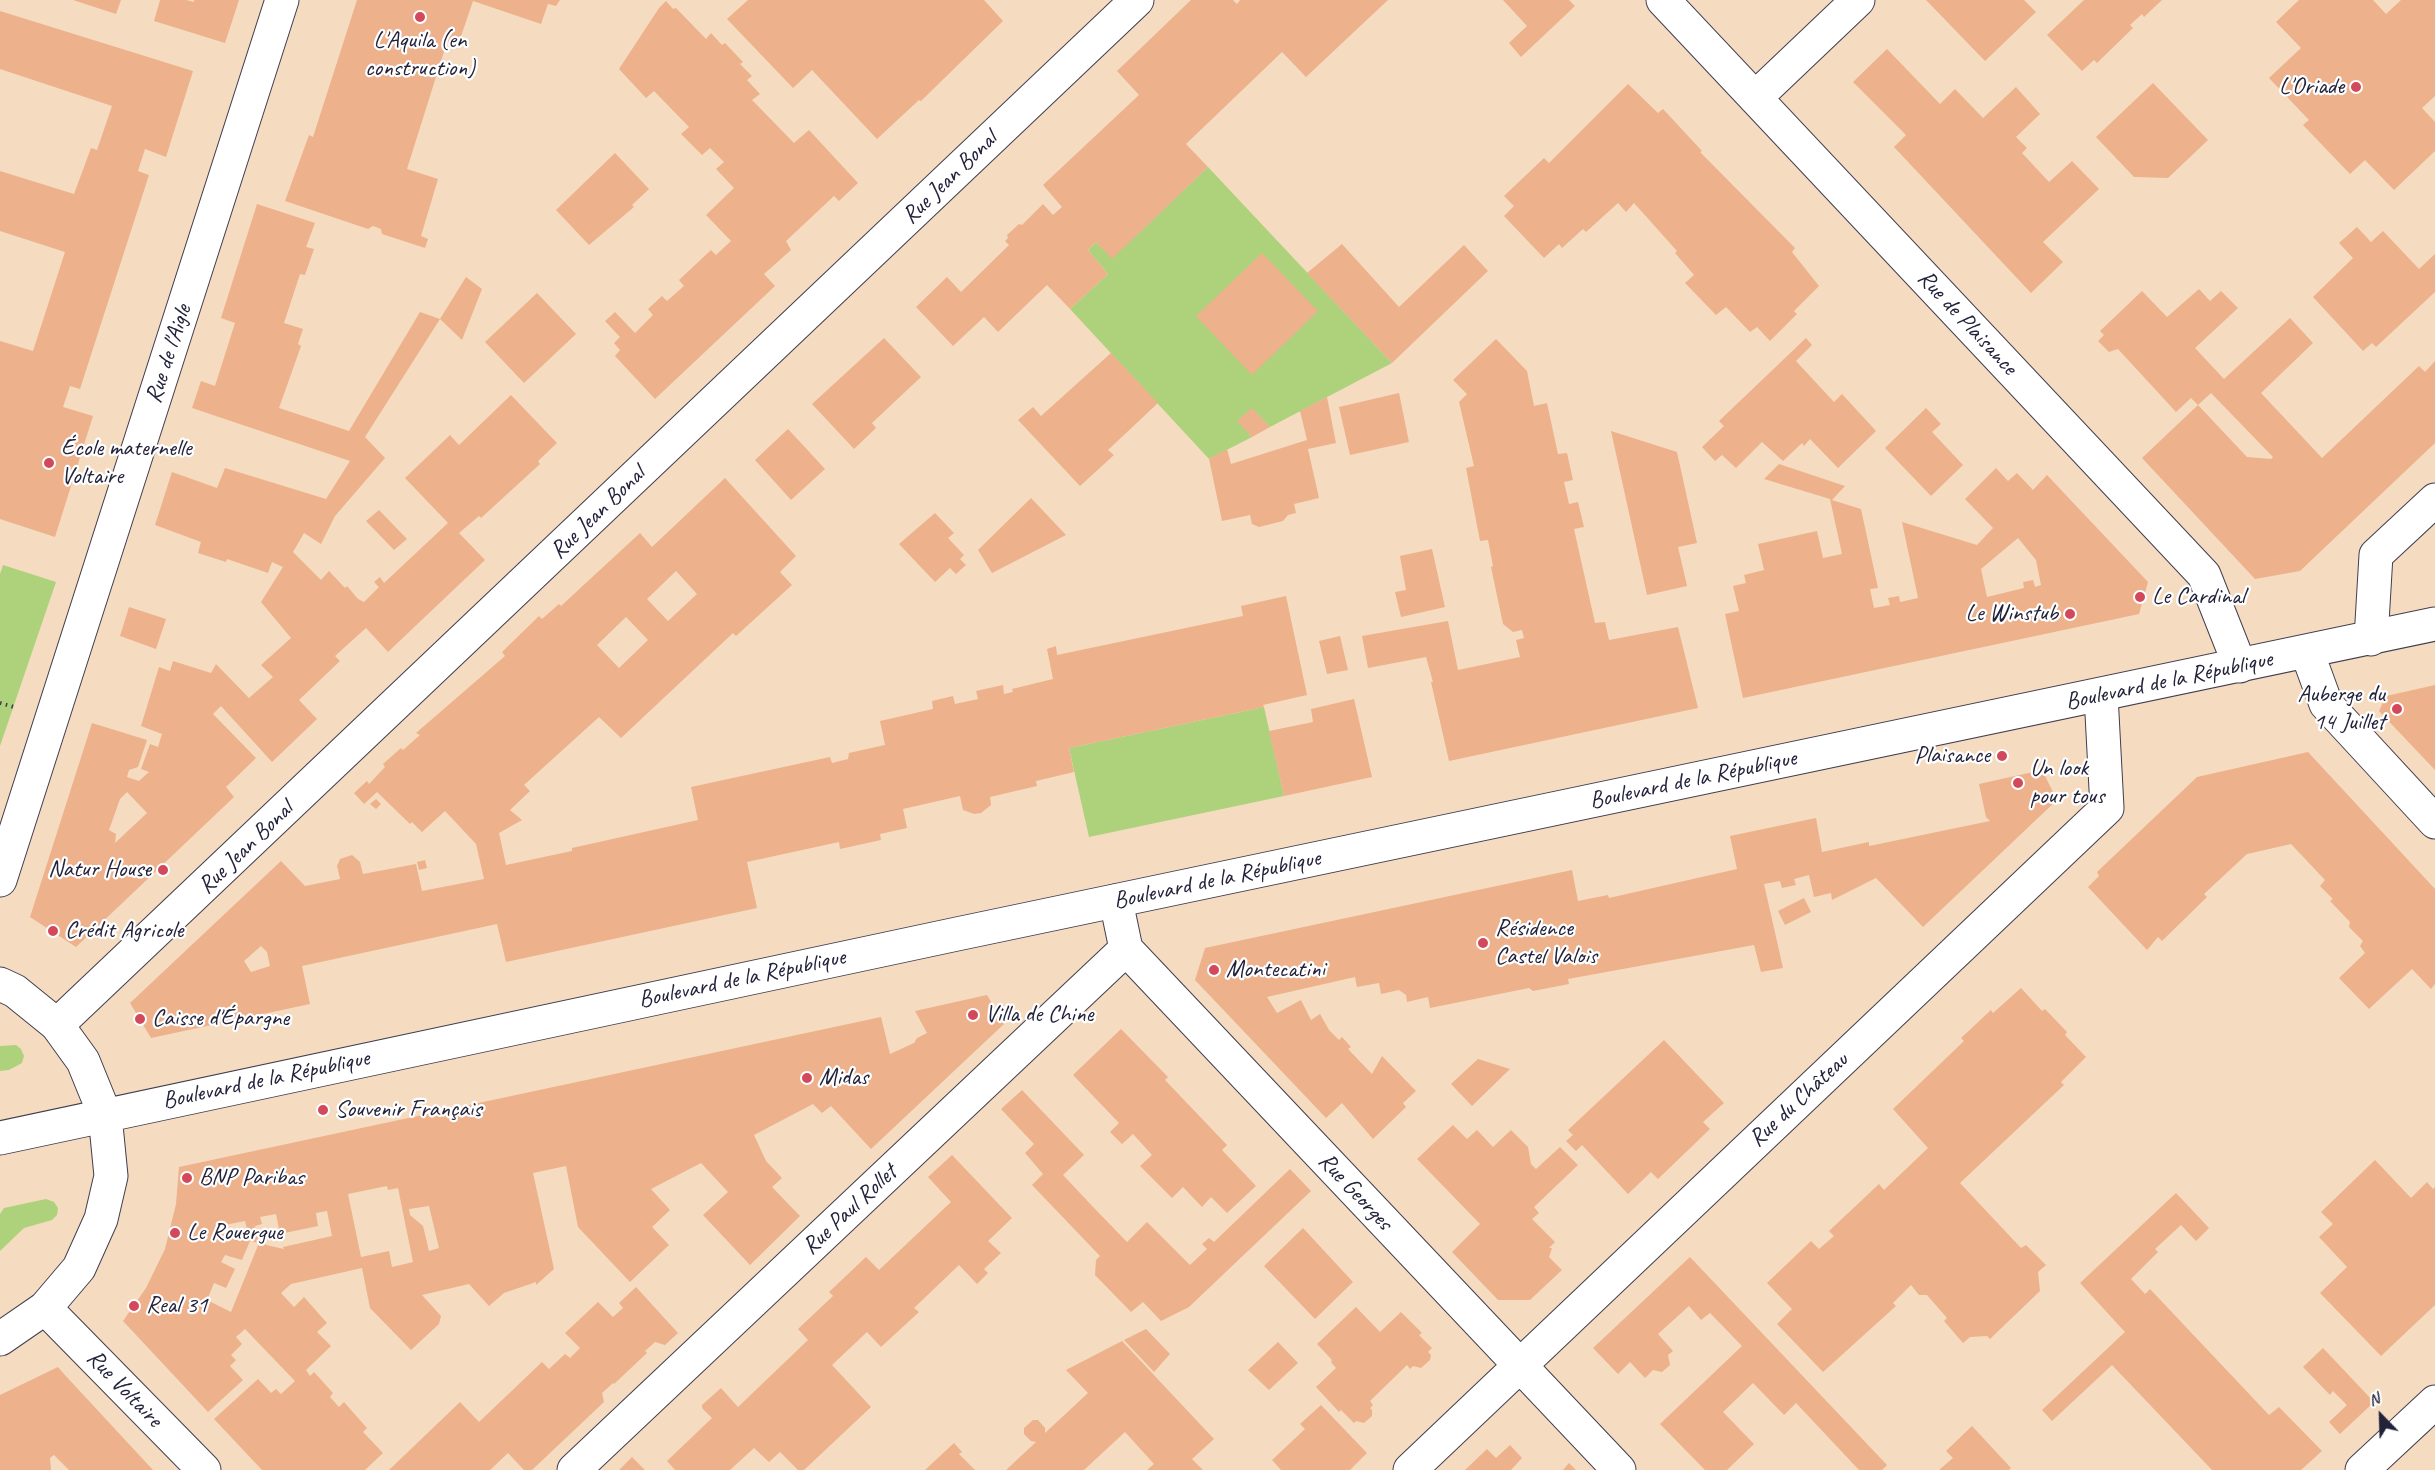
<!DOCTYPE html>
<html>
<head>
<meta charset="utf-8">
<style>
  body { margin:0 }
  #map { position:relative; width:2435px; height:1470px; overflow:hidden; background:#f5dcc0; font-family:Caveat,sans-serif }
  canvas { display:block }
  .north { position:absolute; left:2351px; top:1386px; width:60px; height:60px; -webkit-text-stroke:4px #fff; paint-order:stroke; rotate:337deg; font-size:16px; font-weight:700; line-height:24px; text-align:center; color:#22223b }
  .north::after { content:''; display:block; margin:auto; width:21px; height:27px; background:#22223b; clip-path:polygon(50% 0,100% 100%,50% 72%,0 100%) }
</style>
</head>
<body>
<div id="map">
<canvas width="2435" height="1470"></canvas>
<div class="north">N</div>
</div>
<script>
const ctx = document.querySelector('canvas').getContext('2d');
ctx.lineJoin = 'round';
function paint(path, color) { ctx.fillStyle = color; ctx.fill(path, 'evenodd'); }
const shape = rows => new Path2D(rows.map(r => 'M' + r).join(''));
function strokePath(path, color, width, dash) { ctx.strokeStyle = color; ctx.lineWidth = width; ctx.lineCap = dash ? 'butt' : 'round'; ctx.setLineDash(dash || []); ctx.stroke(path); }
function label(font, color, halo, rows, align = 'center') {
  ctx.font = font + ' Caveat,sans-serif'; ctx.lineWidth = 4.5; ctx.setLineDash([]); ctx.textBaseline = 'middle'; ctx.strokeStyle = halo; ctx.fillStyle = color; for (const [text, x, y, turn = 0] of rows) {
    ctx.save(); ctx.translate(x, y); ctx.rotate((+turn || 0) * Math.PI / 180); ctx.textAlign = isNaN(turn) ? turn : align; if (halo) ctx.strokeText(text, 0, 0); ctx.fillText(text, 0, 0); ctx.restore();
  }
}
const green = shape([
  [1208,167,1392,363,1270,427,1252,409,1238,421,1252,437,1209,459,1070,309,1108,274,1088,250,1096,242,1112,258],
  [3,565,56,582,0,746,0,574],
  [1264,707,1284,796,1089,837,1069,748],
  [16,1045,21,1049,24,1056,22,1063,9,1070,0,1071,0,1046],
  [46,1199,54,1202,58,1208,57,1215,52,1220,24,1228,0,1251,0,1214,4,1208]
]);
const building = shape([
  [73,0,121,0,116,14],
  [160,0,186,0,194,2,194,0,239,0,225,43,154,21],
  [357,0,560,0,556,6,548,4,541,24,473,1,458,45,447,42,407,169,438,179,421,236,428,239,425,248,382,234,381,229,373,226,368,229,285,201,309,135,313,137],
  [748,0,984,0,1003,21,921,101,919,100,877,139,812,70,793,88,727,19],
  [1191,0,1233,0,1237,4,1240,0,1388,0,1306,77,1282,52,1186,144,1208,167,1112,259,1096,242,1088,250,1108,274,1070,309,1047,285,998,332,984,317,953,346,916,307,947,277,961,292,1009,245,1005,241,1008,238,1007,235,1019,224,1022,225,1043,204,1053,215,1062,207,1043,185,1139,95,1117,71],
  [1503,0,1569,0,1575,6,1521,57,1509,43,1527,26],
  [1926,0,2024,0,2036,12,1985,61],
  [2084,0,2162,0,2144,17,2142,14,2130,25,2133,28,2097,63,2094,60,2082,71,2047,35],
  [2299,0,2373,0,2386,14,2401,0,2435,0,2435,96,2422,108,2435,122,2435,151,2394,190,2365,160,2350,174,2303,125,2309,120,2269,78,2301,48,2276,22],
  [666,1,673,9,676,8,706,39,711,33,722,45,725,43,743,62,740,64,752,76,747,80,760,94,752,100,794,143,809,130,858,183,839,201,834,196,786,241,791,250,764,274,775,286,655,399,615,356,620,350,614,343,620,337,605,321,615,312,635,333,653,315,648,309,662,296,667,301,684,286,679,280,711,250,716,255,731,241,706,215,734,188,716,169,724,162,710,148,702,155,681,134,689,127,654,91,646,98,619,69,659,8],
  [0,11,193,71,166,157,145,149,138,171,149,175,80,389,70,386,63,407,93,416,55,537,0,519,0,341,33,351,65,252,0,231,0,171,74,194,91,148,97,150,112,106,0,69],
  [1887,49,1940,104,1955,89,1983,118,2016,87,2040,114,2016,137,2027,148,2022,153,2049,182,2072,161,2099,189,2043,242,2063,262,2031,293,1894,147,1906,135,1853,82],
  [2153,83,2208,140,2168,178,2134,177,2096,137],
  [1628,84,1658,113,1663,109,1702,151,1700,152,1795,248,1792,252,1819,286,1794,311,1797,314,1770,341,1757,327,1750,332,1726,307,1716,315,1685,283,1694,275,1675,253,1677,251,1634,203,1626,212,1618,203,1586,232,1583,229,1562,248,1559,244,1544,258,1504,216,1514,206,1504,196,1544,158,1549,163],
  [615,153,649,189,632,205,634,207,589,245,556,210],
  [257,204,315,223,306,247,314,249,305,275,300,274,284,323,303,329,298,344,301,346,279,408,349,431,420,312,440,319,365,437,385,458,335,516,321,544,304,533,293,552,321,580,329,571,345,588,347,586,358,599,364,602,379,587,374,582,380,577,384,583,448,523,405,478,450,435,459,445,511,395,557,443,538,461,540,464,481,518,479,516,459,533,485,560,388,652,366,628,335,656,340,661,299,700,317,719,272,762,221,706,213,714,256,758,226,787,234,797,76,947,30,917,92,723,147,740,138,767,129,770,127,777,139,781,149,772,141,769,150,744,158,747,162,734,141,726,159,667,170,671,173,661,211,673,216,664,249,698,273,677,261,665,291,638,261,602,283,567,272,562,268,573,227,559,226,562,198,553,201,542,155,525,172,472,217,488,225,468,326,499,350,461,192,408,201,381,215,386,235,323,221,318],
  [127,792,147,813,115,843,116,834,109,830,120,799],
  [2357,227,2371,242,2383,231,2419,269,2435,254,2435,292,2376,347,2372,343,2363,351,2313,297,2353,258,2339,243],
  [1342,244,1399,307,1464,245,1488,271,1392,363,1307,273],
  [1262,253,1318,311,1252,375,1196,316],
  [466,277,482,289,462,340,440,319],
  [2199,289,2210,301,2221,291,2238,308,2195,348,2224,379,2290,318,2313,343,2261,393,2322,458,2419,366,2425,372,2435,361,2435,443,2300,571,2255,579,2142,458,2198,405,2247,457,2271,459,2273,457,2211,393,2198,405,2191,398,2176,412,2118,349,2109,352,2098,341,2104,335,2100,331,2142,291,2167,317],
  [537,293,576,334,524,383,485,342],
  [884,338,921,377,872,423,876,428,854,449,812,404],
  [1806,338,1812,345,1796,361,1834,402,1842,394,1876,431,1838,468,1810,439,1804,446,1802,443,1783,461,1762,442,1736,468,1722,455,1715,461,1702,447,1724,426,1719,421],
  [1496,339,1527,371,1534,406,1547,403,1558,454,1567,453,1573,480,1564,482,1569,504,1578,502,1584,527,1574,529,1595,623,1605,622,1609,640,1678,627,1698,708,1449,761,1431,682,1433,682,1426,657,1368,668,1362,636,1448,621,1458,670,1520,657,1516,640,1524,638,1522,630,1513,632,1503,624,1491,567,1493,566,1488,540,1480,541,1466,468,1474,466,1459,402,1467,394,1453,380],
  [1111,353,1158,403,1108,450,1114,455,1080,486,1018,420,1033,407,1041,416],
  [1399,393,1409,442,1350,455,1339,407],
  [1327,397,1336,443,1308,449,1319,498,1294,504,1296,513,1288,515,1283,521,1259,527,1252,524,1250,515,1222,521,1209,459,1227,449,1231,464,1307,440,1300,411],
  [1252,408,1270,427,1252,437,1237,421],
  [1926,408,1941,424,1932,432,1963,465,1931,496,1885,448],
  [788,429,825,469,791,500,755,460],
  [1611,431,1677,452,1697,543,1678,547,1687,586,1647,595],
  [1779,464,1845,486,1832,500,1861,509,1878,588,1870,589,1874,608,1890,605,1888,598,1899,596,1900,602,1918,598,1902,522,1977,545,1993,528,1965,499,1996,468,2008,481,2017,473,2033,490,2047,475,2148,582,2139,614,1743,698,1725,614,1739,611,1733,586,1746,583,1744,575,1764,570,1758,544,1817,531,1823,558,1842,554,1830,499,1764,479],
  [2018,538,2036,560,2041,585,2035,587,2033,580,2023,582,2024,588,1987,597,1981,569],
  [725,478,796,556,780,572,792,585,736,636,733,633,621,738,599,717,524,785,530,791,510,810,522,820,499,833,506,865,572,851,572,848,698,820,691,787,830,757,832,763,848,759,849,753,885,745,880,721,933,709,932,701,953,696,955,704,978,699,976,691,1003,685,1004,694,1013,692,1012,689,1053,679,1047,649,1056,646,1057,655,1243,616,1241,606,1286,596,1307,695,1263,705,1264,707,1069,748,1074,772,1036,781,1037,786,990,797,991,805,981,813,974,814,963,810,960,796,903,809,907,828,880,834,881,840,840,849,839,842,747,862,757,908,506,962,497,924,302,966,310,1004,151,1038,130,1003,281,861,305,886,340,879,337,866,340,859,352,855,360,862,363,874,416,864,422,891,484,879,476,844,445,811,422,832,412,822,410,824,377,792,364,804,354,793,367,781,369,784,385,767,383,764,401,748,403,750,420,735,416,733,505,656,502,652,539,616,542,619,559,604,561,606,640,533,652,547],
  [676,571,697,594,668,621,647,599],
  [626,617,648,640,619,668,597,645],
  [261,946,267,952,270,966,251,972,244,961],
  [1031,498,1066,535,992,573,978,550],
  [379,510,407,539,394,550,366,521],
  [935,513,954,533,948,538,964,555,960,559,966,565,956,574,950,568,935,582,899,544],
  [1432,549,1445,607,1401,617,1395,592,1406,590,1400,556],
  [129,607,166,619,156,649,120,636],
  [1340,636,1348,670,1327,674,1319,641],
  [2435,685,2435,770,2379,711,2386,696],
  [1354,699,1372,777,1284,796,1269,731,1313,722,1311,709],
  [2308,752,2435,889,2435,984,2431,989,2412,969,2369,1009,2339,978,2365,953,2360,946,2363,941,2349,927,2350,922,2330,901,2333,899,2320,886,2325,880,2291,844,2247,854,2204,894,2207,897,2162,941,2158,937,2147,950,2088,887,2099,876,2097,872,2197,777],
  [2042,770,2057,800,1923,927,1876,878,1832,900,1831,893,1814,897,1809,875,1794,879,1796,885,1782,888,1780,881,1764,884,1783,968,1761,972,1754,945,1568,979,1569,984,1533,991,1529,988,1430,1008,1428,997,1407,1002,1406,995,1399,990,1381,994,1379,983,1357,987,1355,977,1267,997,1277,1013,1301,1000,1311,1020,1320,1014,1329,1030,1339,1040,1342,1037,1351,1047,1348,1049,1372,1074,1382,1056,1416,1091,1403,1103,1406,1107,1373,1139,1342,1103,1326,1118,1195,980,1205,948,1572,870,1578,901,1608,895,1609,898,1737,869,1730,836,1816,818,1822,852,1869,842,1869,846,1990,821,1986,817,1979,784],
  [376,799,381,804,376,809,370,804],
  [425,860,427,868,419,870,417,862],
  [1804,898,1811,912,1785,925,1778,911],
  [2021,988,2042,1011,2045,1009,2067,1032,2065,1035,2086,1057,2061,1082,2064,1085,1960,1183,2021,1248,2026,1245,2046,1265,2038,1272,2040,1291,1990,1339,1987,1336,1970,1337,1963,1343,1944,1321,1947,1318,1927,1295,1919,1295,1911,1285,1893,1303,1896,1306,1823,1372,1777,1324,1792,1309,1767,1283,1811,1241,1819,1249,1834,1236,1829,1231,1879,1184,1884,1190,1928,1148,1893,1109,1964,1041,1961,1038,1991,1010,1993,1013],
  [987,995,1004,1024,871,1149,831,1106,822,1113,813,1104,754,1135,766,1161,782,1178,772,1187,800,1216,750,1265,703,1215,728,1192,701,1163,651,1189,670,1210,652,1227,669,1245,630,1282,578,1227,566,1166,533,1173,554,1269,536,1285,536,1282,504,1293,489,1306,469,1284,422,1295,441,1316,439,1324,411,1350,370,1308,362,1268,291,1284,281,1293,294,1307,304,1297,327,1323,317,1332,331,1346,306,1370,310,1376,314,1372,333,1393,330,1397,339,1407,344,1402,367,1428,363,1432,383,1453,365,1470,262,1470,214,1419,258,1379,271,1393,276,1389,281,1394,295,1381,245,1329,236,1337,242,1344,231,1355,236,1360,230,1366,243,1380,208,1412,123,1321,146,1288,165,1249,176,1204,179,1167,881,1017,890,1054,914,1043,917,1038,927,1033,915,1011],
  [387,1186,388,1190,398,1188,413,1262,392,1267,389,1251,361,1257,348,1194],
  [429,1206,439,1248,429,1251,423,1226,410,1215,409,1209],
  [327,1211,332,1236,283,1247,284,1249,266,1245,263,1232,257,1233,255,1226,262,1224,260,1217,276,1214,280,1234,318,1226,316,1213],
  [245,1221,250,1241,222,1234,220,1226],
  [250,1241,259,1243,231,1312,207,1300,214,1283,226,1288,235,1269,221,1262,225,1255,242,1260],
  [1121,1029,1168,1077,1165,1080,1227,1145,1222,1150,1256,1186,1227,1213,1211,1197,1202,1207,1183,1187,1172,1198,1140,1166,1152,1155,1133,1134,1122,1144,1110,1132,1119,1123,1073,1075],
  [1664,1040,1724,1103,1703,1122,1710,1129,1658,1179,1651,1172,1628,1194,1582,1145,1576,1151,1566,1141,1573,1135,1568,1130],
  [1478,1059,1510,1069,1472,1106,1451,1084],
  [1022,1090,1084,1155,1063,1175,1095,1209,1127,1242,1147,1222,1190,1265,1207,1249,1202,1244,1209,1238,1214,1242,1290,1169,1311,1191,1189,1307,1161,1321,1143,1302,1131,1312,1095,1275,1096,1260,1100,1256,1032,1185,1043,1174,1025,1153,1034,1144,1001,1109],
  [1453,1125,1467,1139,1477,1130,1493,1147,1511,1130,1528,1147,1531,1164,1536,1169,1560,1147,1578,1165,1534,1207,1539,1213,1532,1219,1555,1242,1549,1248,1552,1248,1549,1257,1562,1270,1530,1300,1498,1300,1452,1252,1480,1224,1417,1159],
  [952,1155,1012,1218,988,1241,1001,1253,984,1269,988,1273,977,1284,959,1265,914,1308,919,1312,881,1347,867,1332,832,1365,871,1407,804,1470,798,1470,780,1452,769,1462,754,1448,730,1470,675,1470,667,1461,712,1418,702,1408,702,1405,721,1388,738,1407,808,1340,798,1329,833,1296,829,1292,866,1257,879,1270,951,1202,928,1177],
  [2375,1160,2411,1198,2427,1182,2433,1189,2435,1187,2435,1305,2381,1356,2320,1293,2347,1267,2319,1237,2333,1224,2321,1212],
  [2176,1193,2209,1228,2196,1241,2181,1225,2155,1249,2158,1252,2131,1279,2145,1294,2150,1289,2269,1415,2279,1407,2322,1451,2301,1470,2212,1470,2112,1365,2052,1421,2042,1410,2125,1332,2080,1283],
  [1303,1228,1353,1282,1315,1319,1264,1266],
  [1690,1257,1887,1465,1882,1470,1859,1470,1796,1403,1784,1415,1753,1383,1723,1412,1754,1444,1727,1470,1705,1470,1660,1424,1742,1346,1710,1313,1701,1320,1689,1306,1658,1334,1673,1351,1668,1355,1670,1365,1662,1372,1653,1370,1645,1378,1630,1362,1618,1374,1593,1348],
  [636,1287,678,1333,665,1345,655,1342,645,1351,647,1353,614,1384,613,1383,602,1393,604,1402,532,1470,524,1470,508,1453,490,1470,389,1470,460,1402,479,1422,542,1362,549,1369,565,1354,570,1358,580,1348,565,1333,598,1302,613,1317,623,1308,619,1303],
  [1356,1307,1380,1332,1401,1312,1422,1333,1419,1335,1432,1348,1428,1352,1431,1355,1430,1360,1421,1368,1413,1366,1410,1369,1407,1365,1370,1401,1373,1405,1370,1408,1372,1410,1372,1416,1364,1423,1356,1421,1354,1423,1341,1410,1339,1412,1316,1387,1336,1368,1331,1362,1332,1360,1317,1344],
  [1146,1329,1170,1354,1154,1372,1124,1340],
  [1122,1341,1214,1439,1192,1459,1203,1470,1147,1470,1154,1464,1125,1432,1084,1470,1006,1470,1036,1442,1031,1441,1024,1434,1024,1428,1033,1420,1038,1420,1045,1428,1045,1433,1088,1393,1066,1370],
  [1278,1342,1298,1363,1269,1390,1248,1370],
  [2323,1348,2374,1402,2340,1434,2329,1422,2347,1405,2333,1391,2330,1395,2303,1367],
  [58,1367,64,1374,153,1470,69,1470,54,1455,50,1458,51,1470,0,1470,0,1395],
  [1321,1405,1367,1453,1350,1470,1281,1470,1272,1460,1305,1429,1300,1424],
  [1972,1426,2011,1468,2009,1470,1939,1470,1953,1458,1946,1451],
  [954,1443,962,1452,959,1454,975,1470,925,1470],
  [1510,1445,1522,1458,1511,1470,1465,1470,1487,1449,1496,1458],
  [632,1457,645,1470,619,1470],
  [1569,1463,1576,1470,1563,1470]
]);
const path = shape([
  [0,703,14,707]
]);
const minor = shape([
  [1663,0,2204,575,2240,666],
  [1755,98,1858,0],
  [2371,639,2376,555,2435,500],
  [2307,652,2326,704,2435,822],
  [0,880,282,0],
  [1116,901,1126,949,1619,1470],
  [57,1025,1137,0],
  [45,1308,204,1470],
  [574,1470,1126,949],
  [1410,1470,2107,808,2101,695],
  [2362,1470,2435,1402]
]);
const major = shape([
  [0,984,15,991,57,1025,83,1061,105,1115,111,1176,101,1219,79,1268,45,1308,0,1339],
  [0,1138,957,934,2435,624]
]);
const markers = [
  [420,17,6,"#d1495b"],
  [2356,87,6,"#d1495b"],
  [49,463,6,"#d1495b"],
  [2140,597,6,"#d1495b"],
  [2070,614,6,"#d1495b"],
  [2397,709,6,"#d1495b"],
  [2002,756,6,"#d1495b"],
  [2018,783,6,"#d1495b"],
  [163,870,6,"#d1495b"],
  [53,931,6,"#d1495b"],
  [1483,943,6,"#d1495b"],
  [1214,970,6,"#d1495b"],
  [973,1015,6,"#d1495b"],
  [140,1019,6,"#d1495b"],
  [807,1078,6,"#d1495b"],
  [323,1110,6,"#d1495b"],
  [187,1178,6,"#d1495b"],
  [175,1233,6,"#d1495b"],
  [134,1306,6,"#d1495b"]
];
const poiNames = [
  ["L'Aquila (en",420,41,"center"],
  ["construction)",420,69,"center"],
  ["L'Oriade",2344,87,"right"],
  ["École maternelle",61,449],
  ["Voltaire",61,477],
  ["Le Cardinal",2152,597],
  ["Le Winstub",2058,614,"right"],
  ["Auberge du",2385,695,"right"],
  ["14 Juillet",2385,723,"right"],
  ["Plaisance",1990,756,"right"],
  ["Un look",2030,769],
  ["pour tous",2030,797],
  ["Natur House",151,870,"right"],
  ["Résidence",1495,929],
  ["Castel Valois",1495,957],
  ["Crédit Agricole",65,931],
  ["Montecatini",1226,970],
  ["Villa de Chine",985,1015],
  ["Caisse d'Épargne",152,1019],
  ["Midas",819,1078],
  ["Souvenir Français",335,1110],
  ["BNP Paribas",199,1178],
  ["Le Rouergue",187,1233],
  ["Real 31",146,1306]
];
const streetNames = [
  ["Rue Jean Bonal",950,178,-44],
  ["Rue de Plaisance",1967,323,47],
  ["Rue de l'Aigle",169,354,-72],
  ["Rue Jean Bonal",598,513,-44],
  ["Boulevard de la République",2169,681,-12],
  ["Boulevard de la République",1693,780,-12],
  ["Rue Jean Bonal",246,848,-44],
  ["Boulevard de la République",1217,880,-12],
  ["Boulevard de la République",742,979,-12],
  ["Boulevard de la République",266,1080,-12],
  ["Rue du Château",1799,1100,-43],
  ["Rue Georges",1355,1192,47],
  ["Rue Paul Rollet",850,1210,-43],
  ["Rue Voltaire",124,1389,46]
];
paint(green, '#add27b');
paint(building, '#edb18b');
strokePath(minor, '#423e4f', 35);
strokePath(major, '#423e4f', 35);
strokePath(path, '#423e4f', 4, [1.5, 4.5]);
strokePath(minor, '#fff', 33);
strokePath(major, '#fff', 33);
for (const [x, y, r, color] of markers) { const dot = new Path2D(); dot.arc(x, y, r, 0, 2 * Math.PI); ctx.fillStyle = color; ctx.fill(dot); strokePath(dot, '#fff', 2); }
label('24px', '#22223b', '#fff', poiNames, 'left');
label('24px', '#22223b', '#fff', streetNames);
</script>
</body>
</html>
